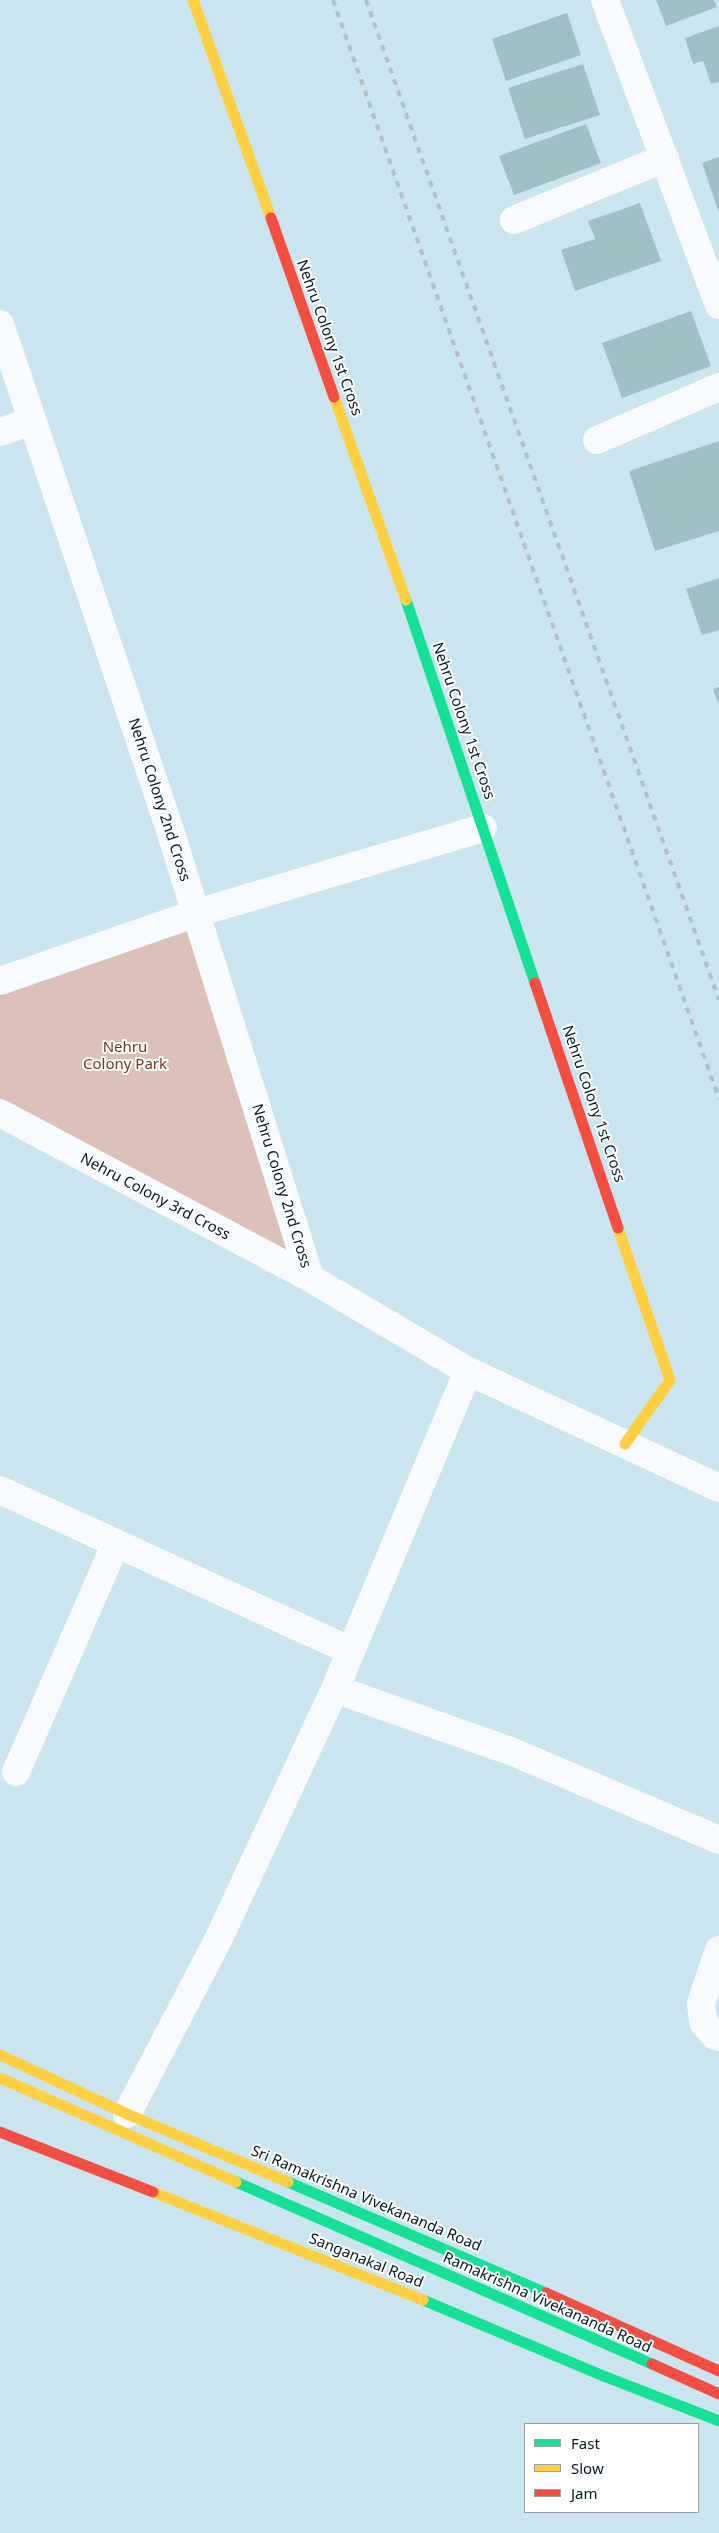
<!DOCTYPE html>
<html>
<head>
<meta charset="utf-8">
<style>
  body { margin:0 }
  #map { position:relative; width:719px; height:2533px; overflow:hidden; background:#cae5ef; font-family:"Noto Sans",sans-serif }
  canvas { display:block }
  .legend { position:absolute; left:524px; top:2423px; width:175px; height:90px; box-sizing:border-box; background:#fff; border:1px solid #99a3a6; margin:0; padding:6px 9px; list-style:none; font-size:15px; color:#001921 }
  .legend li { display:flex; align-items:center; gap:10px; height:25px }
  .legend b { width:25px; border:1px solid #99a3a6 }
</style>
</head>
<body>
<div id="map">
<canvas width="719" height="2533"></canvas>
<ul class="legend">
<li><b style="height:6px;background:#16e098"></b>Fast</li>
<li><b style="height:6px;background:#ffcf43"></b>Slow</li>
<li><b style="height:6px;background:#f24e42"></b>Jam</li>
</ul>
</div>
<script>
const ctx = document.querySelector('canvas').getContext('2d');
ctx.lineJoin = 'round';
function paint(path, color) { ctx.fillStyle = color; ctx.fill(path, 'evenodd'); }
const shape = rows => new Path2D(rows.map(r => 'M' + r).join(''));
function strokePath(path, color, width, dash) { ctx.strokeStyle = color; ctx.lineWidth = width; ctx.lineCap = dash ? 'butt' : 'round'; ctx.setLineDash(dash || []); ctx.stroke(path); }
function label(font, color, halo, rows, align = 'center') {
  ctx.font = font + ' "Noto Sans",sans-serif'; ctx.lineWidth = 4; ctx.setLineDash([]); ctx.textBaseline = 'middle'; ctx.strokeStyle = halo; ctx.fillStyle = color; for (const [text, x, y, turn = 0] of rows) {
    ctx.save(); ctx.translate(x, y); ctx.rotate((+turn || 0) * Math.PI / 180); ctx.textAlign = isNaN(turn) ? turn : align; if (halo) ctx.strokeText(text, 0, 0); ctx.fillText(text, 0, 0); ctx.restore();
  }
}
const green = shape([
  [194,924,294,1262,0,1106,0,991]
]);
const building = shape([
  [656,0,714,0,717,7,666,26],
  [567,13,581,55,506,81,492,39],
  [719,26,719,82,711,84,703,61,693,64,685,38],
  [583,64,600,115,525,139,508,88],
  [586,124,601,163,514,195,499,156],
  [719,157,719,213,702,163],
  [640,203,661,261,575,291,561,250,595,239,588,221],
  [691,311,711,366,622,398,602,343],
  [719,441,719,531,655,551,629,471],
  [719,578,719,630,702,635,686,589],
  [719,687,719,705,713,689]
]);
const street = shape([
  [605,0,719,305],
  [514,220,665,158],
  [0,324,168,824,310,1278],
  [0,432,32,421],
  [597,440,719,387],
  [0,981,197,913,483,828],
  [0,1113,310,1278,468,1371,719,1488],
  [0,1490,351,1651],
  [335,1689,513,1752,719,1840],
  [16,1772,116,1543],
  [719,1950,701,2003,703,2022,714,2035,719,2037],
  [127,2114,219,1938,335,1689,468,1371]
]);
const fast = shape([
  [406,600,535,983],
  [236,2182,652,2364],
  [288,2182,546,2293],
  [423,2300,601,2375,719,2421]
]);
const slow = shape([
  [193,0,271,218],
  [334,397,406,600],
  [618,1228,670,1380,625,1444],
  [0,2055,127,2114,288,2182],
  [0,2078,236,2182],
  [153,2192,423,2300]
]);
const jam = shape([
  [271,218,334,397],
  [535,983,618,1228],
  [0,2132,153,2192],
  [546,2293,719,2371],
  [652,2364,719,2394]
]);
const rail = shape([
  [333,0,719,1099],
  [366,0,719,1000]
]);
const streetNames = [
  ["Nehru Colony 1st Cross",329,338,70],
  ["Nehru Colony 1st Cross",463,721,71],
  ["Nehru Colony 2nd Cross",159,800,72],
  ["Nehru Colony 1st Cross",593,1104,71],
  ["Nehru Colony 2nd Cross",281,1186,73],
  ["Nehru Colony 3rd Cross",155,1197,28],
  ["Sri Ramakrishna Vivekananda Road",366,2199,23],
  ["Sanganakal Road",366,2261,22],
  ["Ramakrishna Vivekananda Road",547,2303,24]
];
const parkNames = [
  ["Nehru",125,1048],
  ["Colony Park",125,1065]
];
paint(green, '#dbc1b7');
paint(building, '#a1c0c6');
strokePath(street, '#f7fbfd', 28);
strokePath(fast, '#16e098', 11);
strokePath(slow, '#ffcf43', 11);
strokePath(jam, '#f24e42', 11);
strokePath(rail, '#b7bfc1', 4, [6, 6]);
label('15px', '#001921', '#fff', streetNames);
label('15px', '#783619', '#fff', parkNames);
</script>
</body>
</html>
